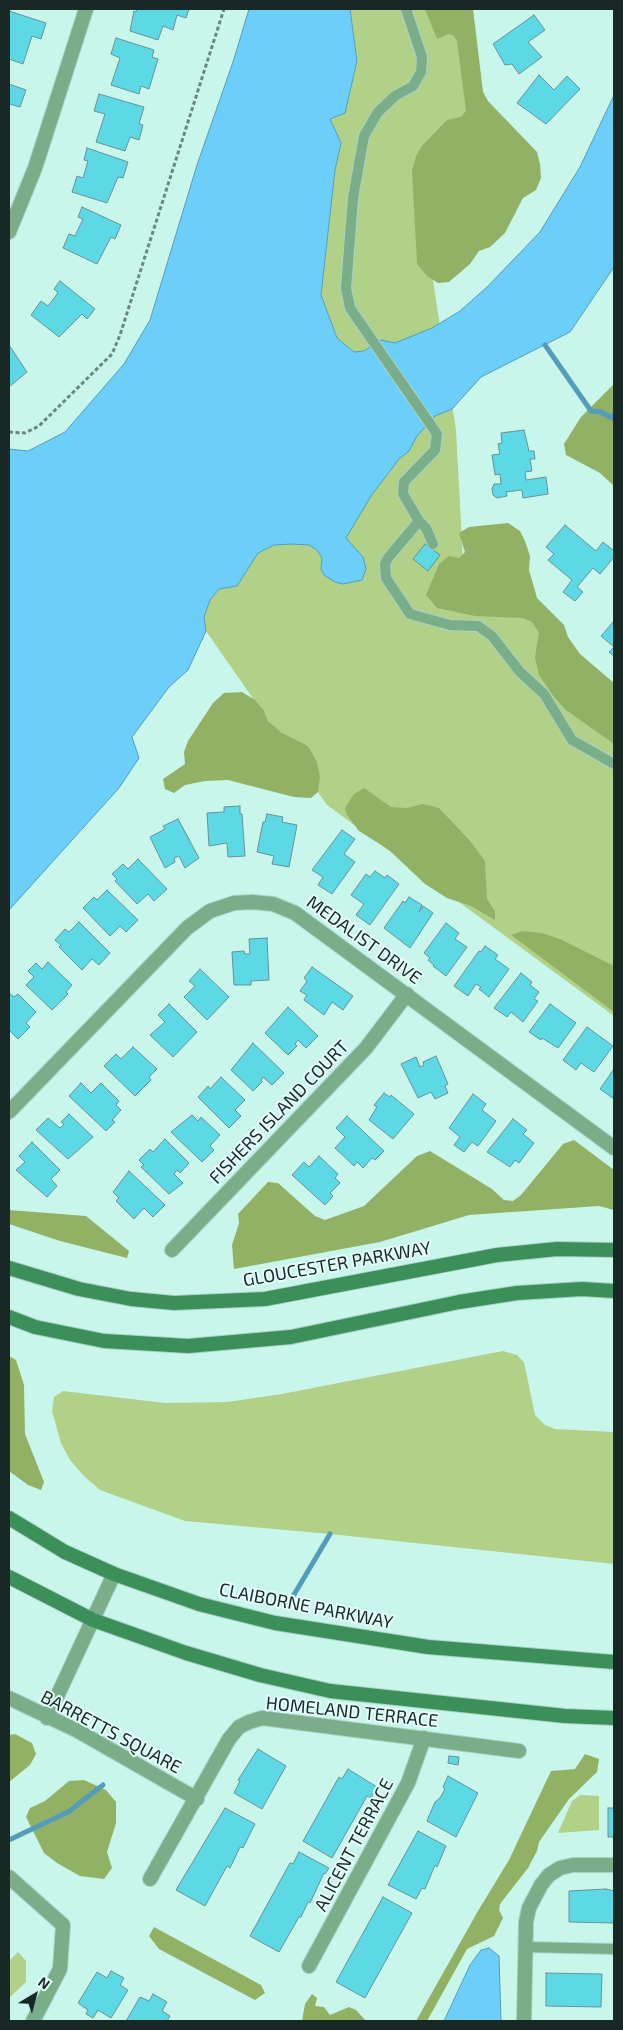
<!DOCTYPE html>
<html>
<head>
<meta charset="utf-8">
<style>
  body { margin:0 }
  #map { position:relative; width:623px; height:2030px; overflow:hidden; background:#c9f6ea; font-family:"Exo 2",sans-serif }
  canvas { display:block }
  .frame { position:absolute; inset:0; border:10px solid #182925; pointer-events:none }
  .north { position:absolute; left:10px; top:1970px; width:50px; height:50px; -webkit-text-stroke:4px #e4fff8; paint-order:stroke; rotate:37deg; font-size:14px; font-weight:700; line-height:20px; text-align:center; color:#182925 }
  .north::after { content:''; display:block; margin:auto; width:18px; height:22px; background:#182925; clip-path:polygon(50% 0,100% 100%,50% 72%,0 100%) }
</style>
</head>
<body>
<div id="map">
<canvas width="623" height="2030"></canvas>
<div class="frame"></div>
<div class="north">N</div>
</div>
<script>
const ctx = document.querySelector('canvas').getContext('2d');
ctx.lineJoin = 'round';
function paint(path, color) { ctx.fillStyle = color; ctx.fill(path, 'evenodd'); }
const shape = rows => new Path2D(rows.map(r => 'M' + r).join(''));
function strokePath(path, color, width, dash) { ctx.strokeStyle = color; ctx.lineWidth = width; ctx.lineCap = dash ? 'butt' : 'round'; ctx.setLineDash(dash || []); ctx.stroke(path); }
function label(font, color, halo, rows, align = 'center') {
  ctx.font = font + ' "Exo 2",sans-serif'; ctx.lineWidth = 4; ctx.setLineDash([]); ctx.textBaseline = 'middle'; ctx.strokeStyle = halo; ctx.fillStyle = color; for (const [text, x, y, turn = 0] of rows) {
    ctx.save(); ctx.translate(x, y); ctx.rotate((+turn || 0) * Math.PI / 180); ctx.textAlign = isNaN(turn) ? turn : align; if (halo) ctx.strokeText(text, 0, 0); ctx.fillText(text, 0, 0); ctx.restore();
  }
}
const green = shape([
  [350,9,456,9,476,102,431,268,456,430,463,560,614,687,614,1016,327,805,206,631,204,617,210,600,219,589,237,586,258,553,274,545,337,338,321,295,335,170,341,143,330,119,345,112,357,61],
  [503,1351,517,1355,524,1362,535,1415,545,1425,555,1429,614,1432,614,1564,330,1534,185,1521,100,1490,84,1476,70,1460,61,1443,52,1411,54,1397,63,1391,165,1403,227,1402,282,1394],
  [580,1795,599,1796,599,1830,558,1833,572,1801],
  [18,1952,26,1961,26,1982,9,1998,9,1961]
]);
const forest = shape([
  [425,9,473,9,483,92,488,101,537,152,540,164,541,178,536,190,523,198,505,233,490,247,479,251,470,264,449,282,438,283,427,276,417,264,412,171,416,156,422,146,447,120,461,117,466,111,457,41,453,35,448,34,437,39],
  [614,384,614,486,600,473,566,455,564,444,581,417],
  [508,523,520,531,525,541,530,556,529,570,537,598,564,625,568,637,580,654,614,683,614,744,566,710,554,697,539,675,535,657,539,633,532,622,523,618,475,616,437,608,426,595,439,564,449,556,459,558,465,552,459,533,469,527],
  [242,692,255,700,264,711,268,721,282,733,308,746,317,762,320,777,318,792,311,798,294,797,228,780,205,781,185,785,174,793,165,789,163,779,185,764,184,752,188,741,213,703,224,693],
  [364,788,391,807,407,808,423,804,439,808,471,842,485,861,487,899,495,911,495,920,471,906,447,898,425,884,389,850,359,831,347,815,345,808,354,794],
  [522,931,542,933,560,939,614,966,614,1012,511,935],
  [574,1140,614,1170,614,1210,599,1206,469,1215,380,1242,234,1269,232,1245,239,1223,238,1214,268,1182,278,1183,315,1216,325,1220,364,1206,417,1156,430,1151,492,1189,504,1200,513,1201,521,1195,563,1144],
  [9,1210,86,1216,129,1251,127,1258,60,1241,9,1224],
  [9,1356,16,1360,24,1385,25,1434,44,1482,41,1490,28,1485,9,1471],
  [15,1734,32,1743,36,1754,30,1765,9,1782,9,1735],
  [585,1754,599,1759,597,1772,569,1799,539,1842,537,1851,528,1868,500,1904,499,1910,503,1918,494,1936,467,1949,427,2021,416,2021,478,1911,509,1860,551,1771,575,1769],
  [84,1780,106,1790,116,1802,116,1823,107,1852,112,1868,104,1879,80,1876,57,1863,44,1853,26,1817,30,1808,45,1801,69,1781],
  [154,1927,261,1985,265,1993,255,2000,159,1949,149,1936],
  [312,1994,317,1998,315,2006,324,2007,330,2015,349,2007,356,2010,366,2021,302,2021,305,2004]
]);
const water = shape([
  [249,9,350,9,357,61,345,113,330,119,341,143,335,170,321,295,337,338,354,352,364,351,381,340,395,343,432,328,460,311,487,287,540,232,580,167,614,95,614,267,570,332,481,377,452,409,435,416,417,436,409,451,399,459,371,496,346,538,363,557,366,569,362,580,343,584,335,582,324,575,321,569,322,558,317,550,309,545,292,544,274,545,258,553,237,586,219,589,210,600,204,617,206,631,188,670,169,687,132,737,139,758,119,788,9,910,9,449,28,451,65,432,124,364,150,320,197,165,233,62,249,9],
  [489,1948,499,1956,501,2021,444,2021,470,1965,481,1950,489,1948]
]);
const stream = shape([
  [545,345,591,411,601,412,612,418,614,415],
  [292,1598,330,1534],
  [9,1840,68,1812,103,1785]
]);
const building = shape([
  [137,9,189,9,186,18,177,15,173,30,163,26,158,40,130,31,134,11,136,12,137,9],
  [9,11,46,23,41,39,32,36,23,64,9,59,9,11],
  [534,15,545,30,528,42,542,57,519,74,512,64,505,65,493,44,534,15],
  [116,38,154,50,152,57,158,59,149,89,141,86,139,94,111,85,120,58,111,54,116,38],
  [539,75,554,90,567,76,580,89,546,124,517,103,539,75],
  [9,84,26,90,20,107,9,104,9,106,9,84],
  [99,94,144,107,139,124,143,125,139,140,130,137,125,151,96,142,105,114,94,111,99,94],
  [87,148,128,162,123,178,118,177,107,203,72,192,77,176,83,178,88,161,84,160,87,148],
  [82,207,121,225,115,239,111,237,97,264,63,248,69,234,75,236,83,219,78,217,82,207],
  [60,281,95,309,87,319,82,314,59,337,31,315,41,301,48,306,58,293,54,289,60,281],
  [9,345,27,372,9,387,9,345],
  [524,430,529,451,534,451,535,459,530,459,532,471,525,472,526,480,546,477,548,494,523,498,522,490,506,492,507,496,497,498,493,495,492,489,494,484,501,484,500,474,495,475,492,455,500,454,498,444,502,443,501,433,524,430],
  [565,525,596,551,603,542,614,551,614,557,600,574,593,568,577,587,583,592,575,601,563,592,572,580,548,560,554,554,546,547,565,525],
  [425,544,440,555,428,571,413,559,425,544],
  [614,621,614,656,609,652,614,647,601,636,614,621],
  [240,806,240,814,242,814,245,856,228,857,227,843,209,846,207,813,224,812,224,807,240,806],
  [267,814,283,817,282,822,297,825,289,867,272,864,274,856,257,852,263,822,265,822,267,814],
  [178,819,199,858,185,868,179,856,174,858,175,862,165,868,150,837,165,829,163,826,178,819],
  [342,830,355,839,344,854,355,862,332,894,318,885,323,877,312,870,342,830],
  [138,859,167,889,154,901,148,894,137,904,115,881,117,879,112,874,123,864,128,869,138,859],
  [375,871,385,878,387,875,399,884,370,925,356,915,364,904,351,895,366,874,370,877,375,871],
  [107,890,138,920,126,932,120,926,110,936,83,908,94,897,97,900,107,890],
  [409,897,422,905,419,912,423,906,433,913,410,948,384,928,403,901,405,903,409,897],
  [79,922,110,953,99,965,92,959,82,970,59,947,61,945,55,940,65,929,69,932,79,922],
  [446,923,459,933,455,939,467,947,446,976,433,966,434,965,428,960,430,958,424,953,446,923],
  [267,938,269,980,251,981,251,985,234,985,232,952,244,951,245,954,250,954,249,939,267,938],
  [485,946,498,955,495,959,509,969,489,997,479,989,481,987,476,984,468,996,454,986,479,951,481,952,485,946],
  [48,962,72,985,66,992,68,994,52,1010,26,985,34,977,28,971,36,963,42,969,48,962],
  [312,967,353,996,343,1010,332,1002,324,1015,304,1000,307,995,300,991,307,981,304,978,312,967],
  [200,969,229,997,207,1020,184,997,195,986,189,981,200,969],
  [521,973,532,982,530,985,539,992,534,999,538,1001,523,1022,511,1012,507,1017,494,1008,521,973],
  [9,993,14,997,18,994,36,1012,26,1023,30,1027,18,1039,9,1030,9,993],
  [169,1004,197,1032,173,1057,150,1035,165,1022,158,1015,169,1004],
  [550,1004,576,1023,558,1048,542,1038,541,1040,529,1032,550,1004],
  [288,1007,318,1036,306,1048,298,1040,295,1044,297,1046,288,1055,265,1033,288,1007],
  [587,1027,613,1046,594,1072,581,1063,576,1070,563,1060,587,1027],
  [253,1043,284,1073,272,1085,263,1077,261,1080,262,1082,253,1091,231,1070,253,1043],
  [133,1047,157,1069,149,1077,151,1080,135,1096,104,1066,116,1054,121,1059,133,1047],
  [436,1056,448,1084,445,1086,448,1093,435,1099,431,1092,418,1098,401,1064,416,1057,420,1067,424,1065,423,1062,436,1056],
  [614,1069,614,1099,600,1089,614,1069],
  [221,1077,245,1100,235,1110,241,1116,229,1128,198,1097,208,1086,210,1089,221,1077],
  [81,1083,91,1093,101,1083,119,1101,116,1105,121,1110,112,1120,115,1122,106,1131,69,1096,81,1083],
  [384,1093,390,1097,391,1095,414,1114,393,1139,369,1120,377,1107,374,1105,384,1093],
  [473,1094,486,1104,482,1110,496,1121,478,1146,472,1142,464,1152,454,1145,460,1137,449,1128,473,1094],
  [69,1114,93,1137,68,1159,36,1130,48,1118,60,1128,64,1124,61,1122,69,1114],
  [192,1115,198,1121,201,1117,220,1135,210,1146,214,1150,202,1162,171,1132,192,1115],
  [347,1116,384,1151,375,1160,372,1158,363,1168,357,1162,354,1166,335,1148,345,1137,336,1128,347,1116],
  [513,1119,527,1130,523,1134,534,1143,519,1163,515,1160,510,1167,487,1152,513,1119],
  [165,1139,189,1163,180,1173,177,1170,174,1174,183,1183,169,1194,141,1167,144,1165,139,1160,150,1149,153,1152,165,1139],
  [32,1142,60,1170,51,1179,57,1186,47,1197,16,1170,25,1162,19,1156,32,1142],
  [319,1156,338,1174,335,1178,340,1183,330,1193,333,1196,325,1205,292,1175,304,1162,309,1167,319,1156],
  [129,1171,165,1205,153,1217,144,1208,134,1219,116,1201,119,1198,113,1192,129,1171],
  [258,1749,286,1766,262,1809,234,1793,240,1781,238,1780,258,1749],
  [449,1756,459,1757,458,1765,448,1763,449,1756],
  [348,1769,377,1787,371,1798,367,1796,332,1858,303,1841,339,1777,342,1779,348,1769],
  [448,1776,478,1793,456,1837,427,1821,435,1802,440,1798,445,1789,443,1787,448,1776],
  [225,1808,255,1824,243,1848,240,1847,230,1868,227,1866,205,1906,176,1890,225,1808],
  [608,1808,614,1808,614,1837,608,1837,608,1808],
  [418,1831,446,1846,437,1867,435,1865,425,1889,422,1888,416,1899,388,1885,418,1831],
  [299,1852,329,1868,325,1874,324,1873,310,1903,308,1902,301,1917,299,1917,279,1952,250,1936,290,1863,293,1864,299,1852],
  [606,1889,614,1891,614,1923,569,1922,569,1891,606,1889],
  [383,1897,412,1913,365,1998,336,1982,383,1897],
  [111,1971,124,1978,120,1985,128,1990,111,2018,98,2010,93,2018,86,2014,88,2010,78,2003,97,1972,107,1978,111,1971],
  [546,1973,602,1974,601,2007,546,2006,546,1973],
  [153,1994,167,2002,162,2011,170,2016,167,2021,126,2021,140,1997,149,2001,153,1994]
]);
const path = shape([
  [9,432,25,433,39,426,112,354,120,335,224,9]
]);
const service = shape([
  [406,9,422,57,421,72,413,86,395,96,378,112,364,136,353,198,346,288,350,308,437,434,435,450,404,482,403,494,419,521,388,558,385,564,386,578,410,614,450,625,478,626,492,636,520,672,544,694,572,740,614,764],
  [419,521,426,528,433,544],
  [525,1947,614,1949]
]);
const minor = shape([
  [9,232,35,168,86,9],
  [9,1112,187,928,210,911,234,903,252,902,273,904,295,913,614,1148],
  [172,1250,366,1048,407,994],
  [9,1698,78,1731,197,1799],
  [47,1718,114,1574],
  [9,1877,63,1925,60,1969,33,2021],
  [150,1879,229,1739,239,1727,249,1722,262,1718,519,1751],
  [309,1966,408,1783,424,1738],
  [524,2021,526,1922,529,1908,541,1885,549,1875,560,1868,573,1865,614,1865]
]);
const secondary = shape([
  [9,1268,79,1289,131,1299,174,1303,265,1299,497,1255,557,1249,614,1250],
  [9,1317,35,1327,104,1341,188,1346,291,1337,459,1302,517,1293,582,1289,614,1291],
  [9,1518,65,1552,114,1574,199,1604,275,1623,428,1647,614,1662],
  [9,1577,93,1620,186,1653,260,1675,330,1691,565,1716,614,1718]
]);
const streetNames = [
  ["MEDALIST DRIVE",364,940,36],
  ["FISHERS ISLAND COURT",279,1112,-46],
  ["GLOUCESTER PARKWAY",337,1264,-10],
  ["CLAIBORNE PARKWAY",306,1606,11],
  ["HOMELAND TERRACE",352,1712,6],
  ["BARRETTS SQUARE",111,1732,28],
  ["ALICENT TERRACE",354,1845,-62]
];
paint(green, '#b1d188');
paint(forest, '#91b164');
paint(water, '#6ccffa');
strokePath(water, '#539dba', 1);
strokePath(stream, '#539dba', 5);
paint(building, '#5dd9e5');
strokePath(building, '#669296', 1);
strokePath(service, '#a9d1c7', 12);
strokePath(minor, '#a9d1c7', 16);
strokePath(secondary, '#a9d1c7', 16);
strokePath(path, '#6a8880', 3, [4, 2.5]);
strokePath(service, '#7aae89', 10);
strokePath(minor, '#7aae89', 14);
strokePath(secondary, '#3b8f59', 14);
label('18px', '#182925', '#e4fff8', streetNames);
</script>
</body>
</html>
